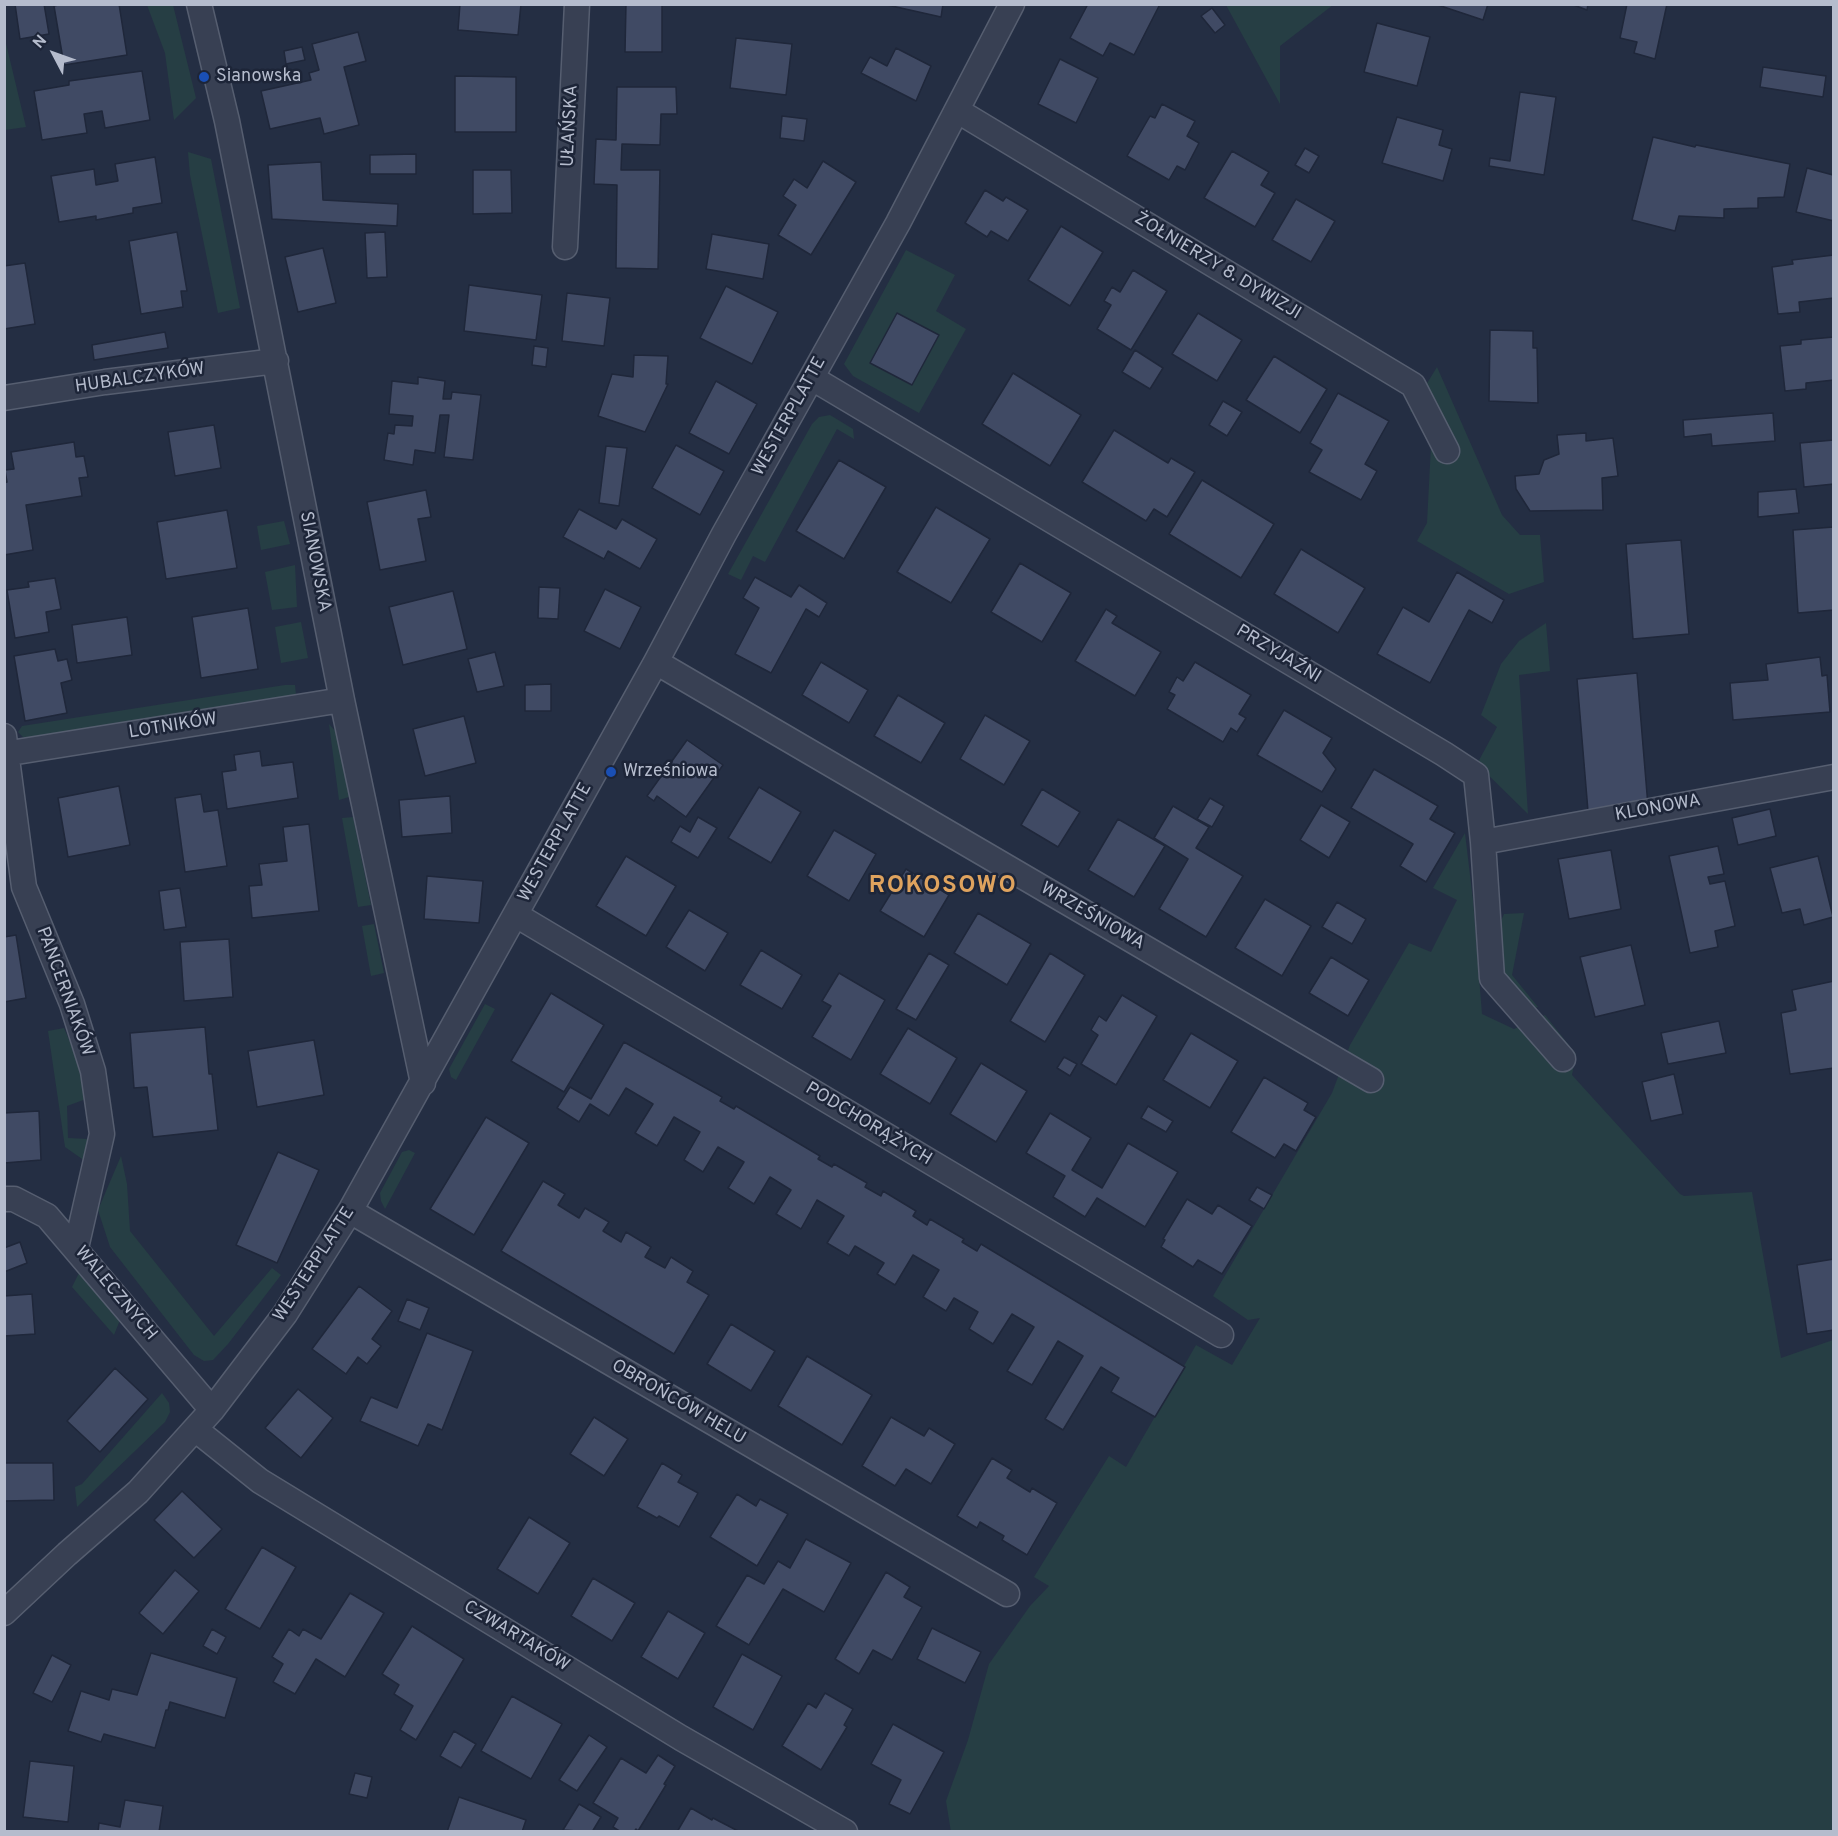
<!DOCTYPE html>
<html>
<head>
<meta charset="utf-8">
<style>
  body { margin:0 }
  #map { position:relative; width:1838px; height:1836px; overflow:hidden; background:#242e43; font-family:Overpass,sans-serif }
  canvas { display:block }
  .frame { position:absolute; inset:0; border:6px solid #b5bccd; pointer-events:none }
  .north { position:absolute; left:24px; top:24px; width:60px; height:60px; -webkit-text-stroke:4px #1d2538; paint-order:stroke; rotate:311deg; font-size:16px; font-weight:700; line-height:24px; text-align:center; color:#b5bccd }
  .north::after { content:''; display:block; margin:auto; width:21px; height:27px; background:#b5bccd; clip-path:polygon(50% 0,100% 100%,50% 72%,0 100%) }
</style>
</head>
<body>
<div id="map">
<canvas width="1838" height="1836"></canvas>
<div class="frame"></div>
<div class="north">N</div>
</div>
<script>
const ctx = document.querySelector('canvas').getContext('2d');
ctx.lineJoin = 'round';
function paint(path, color) { ctx.fillStyle = color; ctx.fill(path, 'evenodd'); }
const shape = rows => new Path2D(rows.map(r => 'M' + r).join(''));
function strokePath(path, color, width, dash) { ctx.strokeStyle = color; ctx.lineWidth = width; ctx.lineCap = dash ? 'butt' : 'round'; ctx.setLineDash(dash || []); ctx.stroke(path); }
function label(font, color, halo, rows, align = 'center') {
  ctx.font = font + ' Overpass,sans-serif'; ctx.lineWidth = 5; ctx.setLineDash([]); ctx.textBaseline = 'middle'; ctx.strokeStyle = halo; ctx.fillStyle = color; for (const [text, x, y, turn = 0] of rows) {
    ctx.save(); ctx.translate(x, y); ctx.rotate((+turn || 0) * Math.PI / 180); ctx.textAlign = isNaN(turn) ? turn : align; if (halo) ctx.strokeText(text, 0, 0); ctx.fillText(text, 0, 0); ctx.restore();
  }
}
const green = shape([
  [147,5,173,5,196,98,174,120,165,53],
  [1226,5,1333,5,1280,46,1280,104],
  [4,35,26,127,5,130,4,130],
  [188,152,211,159,240,308,218,313,190,175],
  [906,250,955,275,936,311,966,329,919,413,853,376,844,364],
  [1437,367,1502,515,1520,535,1540,535,1544,582,1509,594,1417,541,1427,523,1432,426,1410,411],
  [830,415,853,429,854,439,837,429,765,562,753,556,741,580,728,574,812,424,819,417],
  [284,521,290,544,261,550,257,526],
  [295,565,297,607,272,610,265,572],
  [301,622,308,658,281,663,275,627],
  [1546,623,1550,671,1519,675,1528,814,1477,764,1497,727,1481,715,1501,664,1519,641],
  [285,685,295,685,296,695,25,739,18,732,22,726],
  [329,724,338,734,349,797,339,800],
  [353,817,371,905,358,907,342,818],
  [1465,833,1473,900,1482,1014,1514,1029,1545,1015,1576,1054,1572,1075,1680,1194,1684,1196,1752,1192,1781,1358,1833,1340,1833,1831,951,1832,946,1801,968,1740,989,1664,1030,1606,1049,1586,1034,1577,1109,1456,1126,1467,1196,1345,1232,1365,1260,1318,1248,1320,1213,1296,1332,1093,1350,1045,1409,943,1431,952,1457,900,1433,888],
  [1524,913,1512,975,1538,1007,1521,1011,1500,969,1499,925,1504,914],
  [374,924,384,973,371,976,362,926],
  [485,1004,495,1009,456,1080,451,1077,449,1069],
  [64,1028,78,1060,86,1099,67,1106,68,1138,88,1139,85,1161,65,1147,48,1031],
  [409,1150,415,1153,385,1209,381,1201,380,1193,402,1152],
  [121,1156,127,1184,130,1231,214,1336,272,1268,281,1275,228,1344,213,1360,204,1361,194,1355,110,1247,98,1210],
  [81,1269,120,1320,114,1335,72,1287],
  [162,1393,169,1403,170,1412,165,1422,77,1507,75,1487,82,1484]
]);
const building = shape([
  [15,4,44,4,49,34,20,39,15,4],
  [62,4,119,4,127,55,64,65,54,6,62,4],
  [460,4,521,4,518,35,458,30,460,4],
  [626,4,662,4,662,52,625,52,626,4],
  [883,4,943,4,941,17,883,4],
  [1088,4,1160,4,1134,55,1110,43,1103,56,1070,38,1088,4],
  [1435,4,1488,4,1483,20,1435,4],
  [1571,4,1588,4,1587,10,1571,4],
  [1627,4,1667,4,1655,59,1634,53,1637,42,1620,38,1627,4],
  [1212,8,1225,25,1215,33,1201,16,1212,8],
  [1377,23,1430,37,1417,86,1364,72,1377,23],
  [358,32,366,61,344,67,359,125,324,134,320,118,270,129,261,91,311,80,309,73,319,70,312,44,358,32],
  [736,38,792,44,786,95,730,88,736,38],
  [302,47,305,60,286,64,284,51,302,47],
  [896,48,931,66,916,101,861,73,870,57,887,66,896,48],
  [1060,59,1098,78,1076,123,1038,104,1060,59],
  [1763,67,1826,76,1823,97,1760,87,1763,67],
  [142,71,150,120,105,128,102,111,84,114,87,133,42,140,34,91,69,85,69,81,142,71],
  [455,76,516,77,516,132,455,132,455,76],
  [617,87,676,87,677,114,661,114,660,145,622,144,621,170,660,170,658,269,616,268,617,185,594,184,596,139,616,140,617,87],
  [1520,92,1556,97,1544,175,1489,166,1490,158,1510,161,1520,92],
  [1162,104,1195,121,1187,136,1199,143,1185,170,1177,166,1169,180,1127,156,1150,116,1155,118,1162,104],
  [782,116,807,119,804,141,780,138,782,116],
  [1397,117,1443,130,1439,145,1452,149,1443,181,1382,163,1397,117],
  [1653,137,1695,147,1696,145,1790,164,1784,197,1758,198,1758,208,1724,209,1724,218,1679,216,1675,231,1632,220,1653,137],
  [1305,148,1319,156,1309,173,1295,165,1305,148],
  [1232,151,1269,172,1261,185,1275,193,1255,227,1204,198,1232,151],
  [416,154,416,174,370,174,370,155,416,154],
  [155,157,162,203,133,208,133,213,96,220,96,216,59,222,51,176,94,169,96,185,118,181,115,164,155,157],
  [823,161,856,182,811,255,778,235,796,205,783,196,794,179,807,188,823,161],
  [321,162,323,200,398,204,397,226,272,219,268,165,321,162],
  [1807,168,1833,175,1834,172,1834,221,1796,212,1807,168],
  [473,170,511,170,512,213,473,214,473,170],
  [985,190,1003,201,1006,197,1028,210,1008,241,991,231,987,237,965,223,985,190],
  [1296,199,1335,221,1311,262,1272,240,1296,199],
  [1061,226,1103,252,1070,306,1028,280,1061,226],
  [177,232,187,291,181,291,183,307,141,314,129,241,177,232],
  [385,232,387,277,367,278,365,233,385,232],
  [712,234,769,244,763,279,706,269,712,234],
  [323,248,336,303,298,312,285,257,323,248],
  [1834,255,1834,298,1799,302,1800,312,1778,314,1772,267,1793,264,1792,260,1834,255],
  [25,263,35,324,4,329,4,266,25,263],
  [1133,270,1167,291,1131,350,1097,329,1111,305,1104,301,1112,287,1120,292,1133,270],
  [469,285,542,295,536,340,464,331,469,285],
  [726,286,778,312,752,364,700,338,726,286],
  [567,293,610,298,604,346,562,341,567,293],
  [897,313,939,335,912,385,870,363,897,313],
  [1198,313,1242,340,1217,381,1172,354,1198,313],
  [1490,330,1533,331,1533,348,1537,348,1538,403,1489,401,1490,330],
  [165,332,168,348,94,360,92,345,165,332],
  [1834,337,1834,380,1806,383,1806,389,1785,391,1780,346,1801,344,1801,340,1834,337],
  [534,346,548,348,546,367,532,365,534,346],
  [1135,350,1163,368,1150,389,1122,372,1135,350],
  [634,355,668,356,666,384,668,384,645,432,598,416,612,374,633,377,634,355],
  [1274,356,1327,389,1300,433,1246,400,1274,356],
  [1013,373,1081,415,1050,466,982,424,1013,373],
  [418,377,445,381,443,399,451,399,452,392,481,395,473,460,444,457,449,415,440,415,435,453,415,450,413,465,384,460,388,433,394,434,395,425,412,426,413,416,389,414,392,381,418,384,418,377],
  [716,381,757,404,729,454,689,433,716,381],
  [1338,393,1389,421,1365,464,1377,471,1361,500,1309,472,1322,450,1310,443,1338,393],
  [1223,401,1242,412,1227,436,1209,425,1223,401],
  [1773,413,1775,441,1712,446,1711,434,1684,437,1683,420,1773,413],
  [214,425,221,468,175,476,168,432,214,425],
  [1114,430,1168,463,1171,458,1195,472,1167,517,1154,509,1146,521,1082,482,1114,430],
  [1586,433,1586,441,1613,438,1618,476,1602,478,1603,510,1530,511,1516,489,1515,476,1539,474,1544,460,1559,454,1557,435,1586,433],
  [1834,440,1834,484,1804,487,1800,443,1834,440],
  [74,442,76,457,84,456,88,477,79,478,82,496,26,505,33,550,4,555,4,483,7,482,5,470,14,469,11,452,74,442],
  [676,445,724,471,700,515,652,488,676,445],
  [606,446,627,448,619,506,599,503,606,446],
  [839,460,886,487,844,559,796,531,839,460],
  [1202,480,1274,524,1241,578,1169,534,1202,480],
  [1796,489,1799,513,1758,517,1758,492,1796,489],
  [426,490,431,517,418,519,426,561,380,570,367,502,426,490],
  [936,507,990,539,951,603,897,572,936,507],
  [579,509,616,529,622,519,657,539,640,569,608,551,604,559,563,537,579,509],
  [227,510,237,568,166,579,157,522,227,510],
  [1834,527,1834,610,1798,613,1793,530,1834,527],
  [1681,540,1689,634,1633,639,1626,544,1681,540],
  [1301,549,1365,588,1338,633,1274,594,1301,549],
  [1020,563,1071,593,1042,642,991,612,1020,563],
  [1457,572,1504,600,1492,623,1469,610,1430,683,1377,654,1403,607,1429,622,1457,572],
  [755,577,791,597,799,585,827,603,819,617,806,609,771,673,735,654,759,608,743,598,755,577],
  [55,578,61,609,46,612,49,632,15,638,7,590,29,587,28,582,55,578],
  [539,587,560,588,558,619,538,618,539,587],
  [605,589,641,607,620,649,584,631,605,589],
  [453,591,467,649,403,665,389,607,453,591],
  [248,608,258,669,201,678,192,617,248,608],
  [1106,609,1117,616,1112,623,1161,652,1135,696,1075,661,1106,609],
  [127,617,132,655,77,663,72,625,127,617],
  [55,649,58,661,67,659,72,680,61,683,67,713,25,721,14,656,55,649],
  [495,652,504,686,477,692,468,659,495,652],
  [1820,657,1822,676,1827,675,1830,712,1733,720,1730,683,1768,680,1766,664,1820,657],
  [821,662,868,690,849,723,802,695,821,662],
  [1195,662,1251,695,1239,714,1246,718,1237,732,1231,728,1223,742,1167,709,1175,695,1169,692,1177,677,1183,681,1195,662],
  [1637,673,1648,806,1588,811,1577,679,1637,673],
  [551,684,551,711,525,711,525,685,551,684],
  [898,695,945,723,921,763,874,736,898,695],
  [1284,710,1332,738,1323,753,1336,769,1322,792,1257,755,1284,710],
  [985,715,1030,741,1004,785,960,759,985,715],
  [464,716,476,763,425,776,413,729,464,716],
  [687,740,723,765,686,817,657,796,654,801,647,796,687,740],
  [260,751,262,766,293,762,298,798,227,809,222,772,236,770,234,755,260,751],
  [1374,769,1438,806,1430,819,1455,833,1426,882,1400,866,1413,844,1351,808,1374,769],
  [119,786,130,845,68,857,58,798,119,786],
  [759,787,801,812,771,863,728,838,759,787],
  [1042,789,1080,812,1058,847,1021,825,1042,789],
  [201,794,204,812,218,810,227,866,185,872,175,798,201,794],
  [450,796,452,833,402,837,399,800,450,796],
  [1210,798,1224,806,1212,827,1197,819,1210,798],
  [1321,805,1350,822,1329,858,1300,840,1321,805],
  [1173,806,1209,827,1196,848,1243,876,1206,937,1159,909,1188,859,1154,838,1173,806],
  [1770,809,1776,836,1738,845,1732,818,1770,809],
  [698,817,717,828,698,858,671,842,680,826,690,832,698,817],
  [1118,819,1165,846,1134,897,1088,870,1118,819],
  [309,824,319,911,252,918,249,886,262,885,259,864,287,861,283,827,309,824],
  [834,830,876,854,849,901,807,876,834,830],
  [1718,846,1724,874,1708,877,1710,884,1725,881,1735,926,1715,931,1718,947,1690,953,1669,856,1718,846],
  [1611,850,1621,909,1569,919,1558,859,1611,850],
  [626,856,676,886,646,936,596,906,626,856],
  [1818,856,1833,917,1804,925,1800,909,1782,913,1770,868,1818,856],
  [906,869,949,895,924,937,880,911,906,869],
  [427,876,483,881,479,923,424,919,427,876],
  [180,888,186,927,164,930,159,891,180,888],
  [1265,899,1311,926,1282,976,1235,948,1265,899],
  [1337,902,1366,919,1352,944,1322,927,1337,902],
  [689,910,728,933,705,971,666,947,689,910],
  [978,913,1031,944,1007,985,954,953,978,913],
  [16,935,26,998,4,1002,4,937,16,935],
  [229,939,233,997,184,1001,180,942,229,939],
  [1631,945,1645,1005,1595,1017,1580,957,1631,945],
  [761,950,802,975,782,1009,740,985,761,950],
  [929,953,949,965,916,1020,896,1009,929,953],
  [1050,953,1085,975,1045,1042,1010,1021,1050,953],
  [1331,957,1369,980,1348,1016,1309,993,1331,957],
  [839,973,885,1000,851,1060,812,1037,831,1006,822,1001,839,973],
  [1834,981,1834,1068,1790,1074,1781,1013,1796,1010,1792,990,1834,981],
  [551,993,604,1025,564,1092,511,1061,551,993],
  [1122,995,1157,1016,1116,1085,1081,1064,1098,1035,1091,1030,1099,1016,1106,1021,1122,995],
  [1719,1021,1726,1053,1668,1064,1661,1033,1719,1021],
  [205,1027,209,1074,212,1074,218,1130,153,1137,147,1087,134,1088,130,1033,205,1027],
  [908,1028,957,1058,930,1104,880,1074,908,1028],
  [1191,1033,1238,1061,1210,1108,1163,1080,1191,1033],
  [314,1040,324,1095,257,1107,248,1051,314,1040],
  [624,1042,722,1097,720,1101,734,1109,736,1106,820,1156,818,1159,832,1167,834,1164,867,1183,865,1187,881,1196,883,1191,916,1211,913,1216,927,1225,930,1219,964,1239,962,1242,977,1251,981,1244,1185,1367,1155,1417,1111,1392,1119,1378,1101,1367,1063,1430,1045,1419,1083,1356,1058,1341,1032,1385,1007,1371,1034,1327,1012,1314,993,1344,969,1329,978,1312,954,1298,946,1311,923,1297,939,1270,913,1255,895,1285,877,1274,884,1263,855,1246,849,1256,827,1243,844,1216,817,1200,801,1229,776,1214,791,1190,770,1177,754,1204,728,1188,744,1162,718,1147,703,1172,684,1160,700,1132,674,1117,657,1146,635,1133,653,1104,626,1088,609,1116,590,1104,579,1122,557,1108,570,1087,591,1099,624,1042],
  [1064,1057,1077,1064,1070,1076,1057,1068,1064,1057],
  [981,1063,1027,1091,996,1142,950,1114,981,1063],
  [1674,1074,1683,1114,1651,1121,1642,1082,1674,1074],
  [1264,1077,1308,1103,1304,1110,1316,1117,1296,1151,1284,1144,1275,1158,1231,1132,1264,1077],
  [1148,1106,1173,1121,1166,1132,1141,1118,1148,1106],
  [39,1111,41,1160,4,1163,4,1113,39,1111],
  [1050,1113,1091,1138,1072,1170,1102,1188,1128,1143,1178,1172,1145,1227,1097,1198,1085,1217,1053,1197,1065,1176,1026,1153,1050,1113],
  [486,1117,529,1143,474,1235,430,1209,486,1117],
  [278,1152,319,1170,277,1263,236,1245,278,1152],
  [543,1181,565,1194,558,1205,579,1218,585,1208,609,1222,603,1231,621,1242,626,1232,651,1247,645,1257,665,1268,671,1257,693,1271,687,1282,709,1295,674,1354,501,1251,543,1181],
  [1257,1187,1272,1195,1264,1209,1249,1200,1257,1187],
  [1187,1199,1212,1214,1218,1205,1252,1226,1222,1274,1198,1260,1193,1267,1161,1247,1165,1240,1163,1239,1187,1199],
  [20,1242,27,1263,4,1272,4,1248,20,1242],
  [1834,1259,1834,1330,1807,1334,1797,1265,1834,1259],
  [359,1286,392,1311,372,1339,381,1346,367,1364,358,1357,346,1374,312,1349,359,1286],
  [32,1294,35,1334,4,1336,4,1296,32,1294],
  [407,1299,429,1308,420,1330,398,1321,407,1299],
  [731,1324,775,1351,751,1391,707,1364,731,1324],
  [427,1333,473,1351,442,1430,428,1424,418,1446,360,1421,371,1397,397,1408,427,1333],
  [807,1356,872,1395,842,1445,778,1406,807,1356],
  [115,1368,148,1399,100,1452,67,1421,115,1368],
  [298,1389,333,1418,301,1458,265,1428,298,1389],
  [594,1417,628,1439,604,1476,570,1454,594,1417],
  [891,1417,924,1436,929,1428,955,1444,931,1484,906,1469,895,1486,862,1466,891,1417],
  [992,1458,1012,1470,1007,1478,1030,1492,1032,1488,1057,1503,1027,1555,1002,1540,1004,1536,980,1522,977,1528,957,1516,992,1458],
  [4,1463,53,1463,54,1500,4,1501,4,1463],
  [662,1463,682,1475,678,1482,698,1493,679,1527,659,1516,657,1518,637,1507,662,1463],
  [182,1491,222,1529,194,1558,154,1520,182,1491],
  [737,1494,756,1506,760,1499,788,1514,757,1566,710,1537,737,1494],
  [529,1517,570,1543,538,1594,497,1569,529,1517],
  [806,1539,851,1563,824,1612,783,1589,749,1645,716,1626,747,1575,764,1584,778,1561,790,1568,806,1539],
  [262,1547,296,1567,260,1629,225,1609,262,1547],
  [175,1570,199,1591,163,1634,139,1613,175,1570],
  [886,1572,910,1587,904,1597,922,1607,892,1660,873,1650,859,1674,835,1659,886,1572],
  [593,1578,635,1603,612,1641,571,1616,593,1578],
  [350,1593,384,1613,345,1677,316,1659,295,1694,273,1682,283,1664,272,1657,289,1629,299,1636,303,1629,321,1639,350,1593],
  [668,1611,705,1633,678,1679,641,1657,668,1611],
  [412,1626,464,1659,416,1740,400,1730,413,1706,394,1694,399,1685,382,1674,412,1626],
  [932,1628,981,1652,965,1683,917,1659,932,1628],
  [212,1629,226,1637,217,1654,203,1646,212,1629],
  [151,1653,237,1678,225,1718,170,1702,168,1710,166,1710,155,1748,104,1734,101,1742,68,1731,81,1691,109,1700,112,1689,137,1695,151,1653],
  [742,1654,782,1676,753,1730,713,1707,742,1654],
  [52,1655,71,1665,52,1702,33,1693,52,1655],
  [825,1693,853,1709,844,1725,847,1727,821,1770,782,1746,808,1703,816,1708,825,1693],
  [512,1696,562,1724,531,1779,481,1751,512,1696],
  [893,1724,944,1752,910,1814,889,1804,901,1780,871,1764,893,1724],
  [454,1731,476,1744,461,1768,440,1756,454,1731],
  [589,1735,607,1747,577,1791,559,1780,589,1735],
  [658,1755,675,1766,664,1784,666,1785,638,1831,636,1829,634,1832,621,1832,613,1827,618,1818,593,1803,621,1758,646,1773,658,1755],
  [30,1761,74,1766,68,1822,23,1817,30,1761],
  [355,1773,372,1777,367,1798,349,1794,355,1773],
  [459,1797,526,1820,522,1832,447,1832,459,1797],
  [125,1800,163,1806,159,1832,98,1832,99,1823,120,1827,125,1800],
  [579,1804,601,1817,592,1832,563,1830,579,1804],
  [691,1808,712,1820,713,1818,740,1832,677,1832,691,1808]
]);
const minor = shape([
  [199,4,227,121,342,700,423,1083],
  [958,111,1413,385,1447,451],
  [565,247,577,4],
  [812,378,1444,754,1476,775,1483,842,1492,978,1563,1059],
  [4,398,105,382,276,361],
  [656,662,1371,1080],
  [4,736,24,887,72,1004,93,1071,102,1134,76,1248],
  [4,754,342,700],
  [1483,842,1834,777],
  [516,915,1221,1335],
  [4,1199,14,1199,47,1216,212,1410],
  [350,1211,1007,1594],
  [195,1429,260,1481,681,1738,845,1832],
  [4,1613,67,1554,138,1492,212,1410,285,1314,350,1211,656,662,724,534,898,223,1012,4]
]);
const markers = [
  [204,77,6,"#1a4fb4"],
  [611,772,6,"#1a4fb4"]
];
const poiNames = [
  ["Sianowska",216,77],
  ["Wrześniowa",623,772]
];
const streetNames = [
  ["UŁAŃSKA",571,126,-87],
  ["ŻOŁNIERZY 8. DYWIZJI",1217,267,31],
  ["HUBALCZYKÓW",140,379,-8],
  ["WESTERPLATTE",790,417,-61],
  ["SIANOWSKA",314,562,79],
  ["PRZYJAŹNI",1278,655,31],
  ["LOTNIKÓW",173,727,-9],
  ["KLONOWA",1658,809,-10],
  ["WESTERPLATTE",556,843,-61],
  ["WRZEŚNIOWA",1092,917,30],
  ["PANCERNIAKÓW",64,992,70],
  ["PODCHORĄŻYCH",868,1125,31],
  ["WESTERPLATTE",315,1265,-57],
  ["WALECZNYCH",115,1294,50],
  ["OBROŃCÓW HELU",678,1403,30],
  ["CZWARTAKÓW",516,1637,31]
];
const districtNames = [
  ["ROKOSOWO",943,887]
];
paint(green, '#263e44');
paint(building, '#404a64');
strokePath(building, '#1f273a', 1.5);
strokePath(minor, '#565e70', 27);
strokePath(minor, '#384053', 24);
for (const [x, y, r, color] of markers) { const dot = new Path2D(); dot.arc(x, y, r, 0, 2 * Math.PI); ctx.fillStyle = color; ctx.fill(dot); strokePath(dot, '#1d2538', 2); }
label('18px', '#b5bccd', '#1d2538', poiNames, 'left');
label('18px', '#b5bccd', '#1d2538', streetNames);
ctx.letterSpacing = '1.5px';
label('bold 24px', '#dfa35e', '#1d2538', districtNames);
ctx.letterSpacing = '0px';
</script>
</body>
</html>
